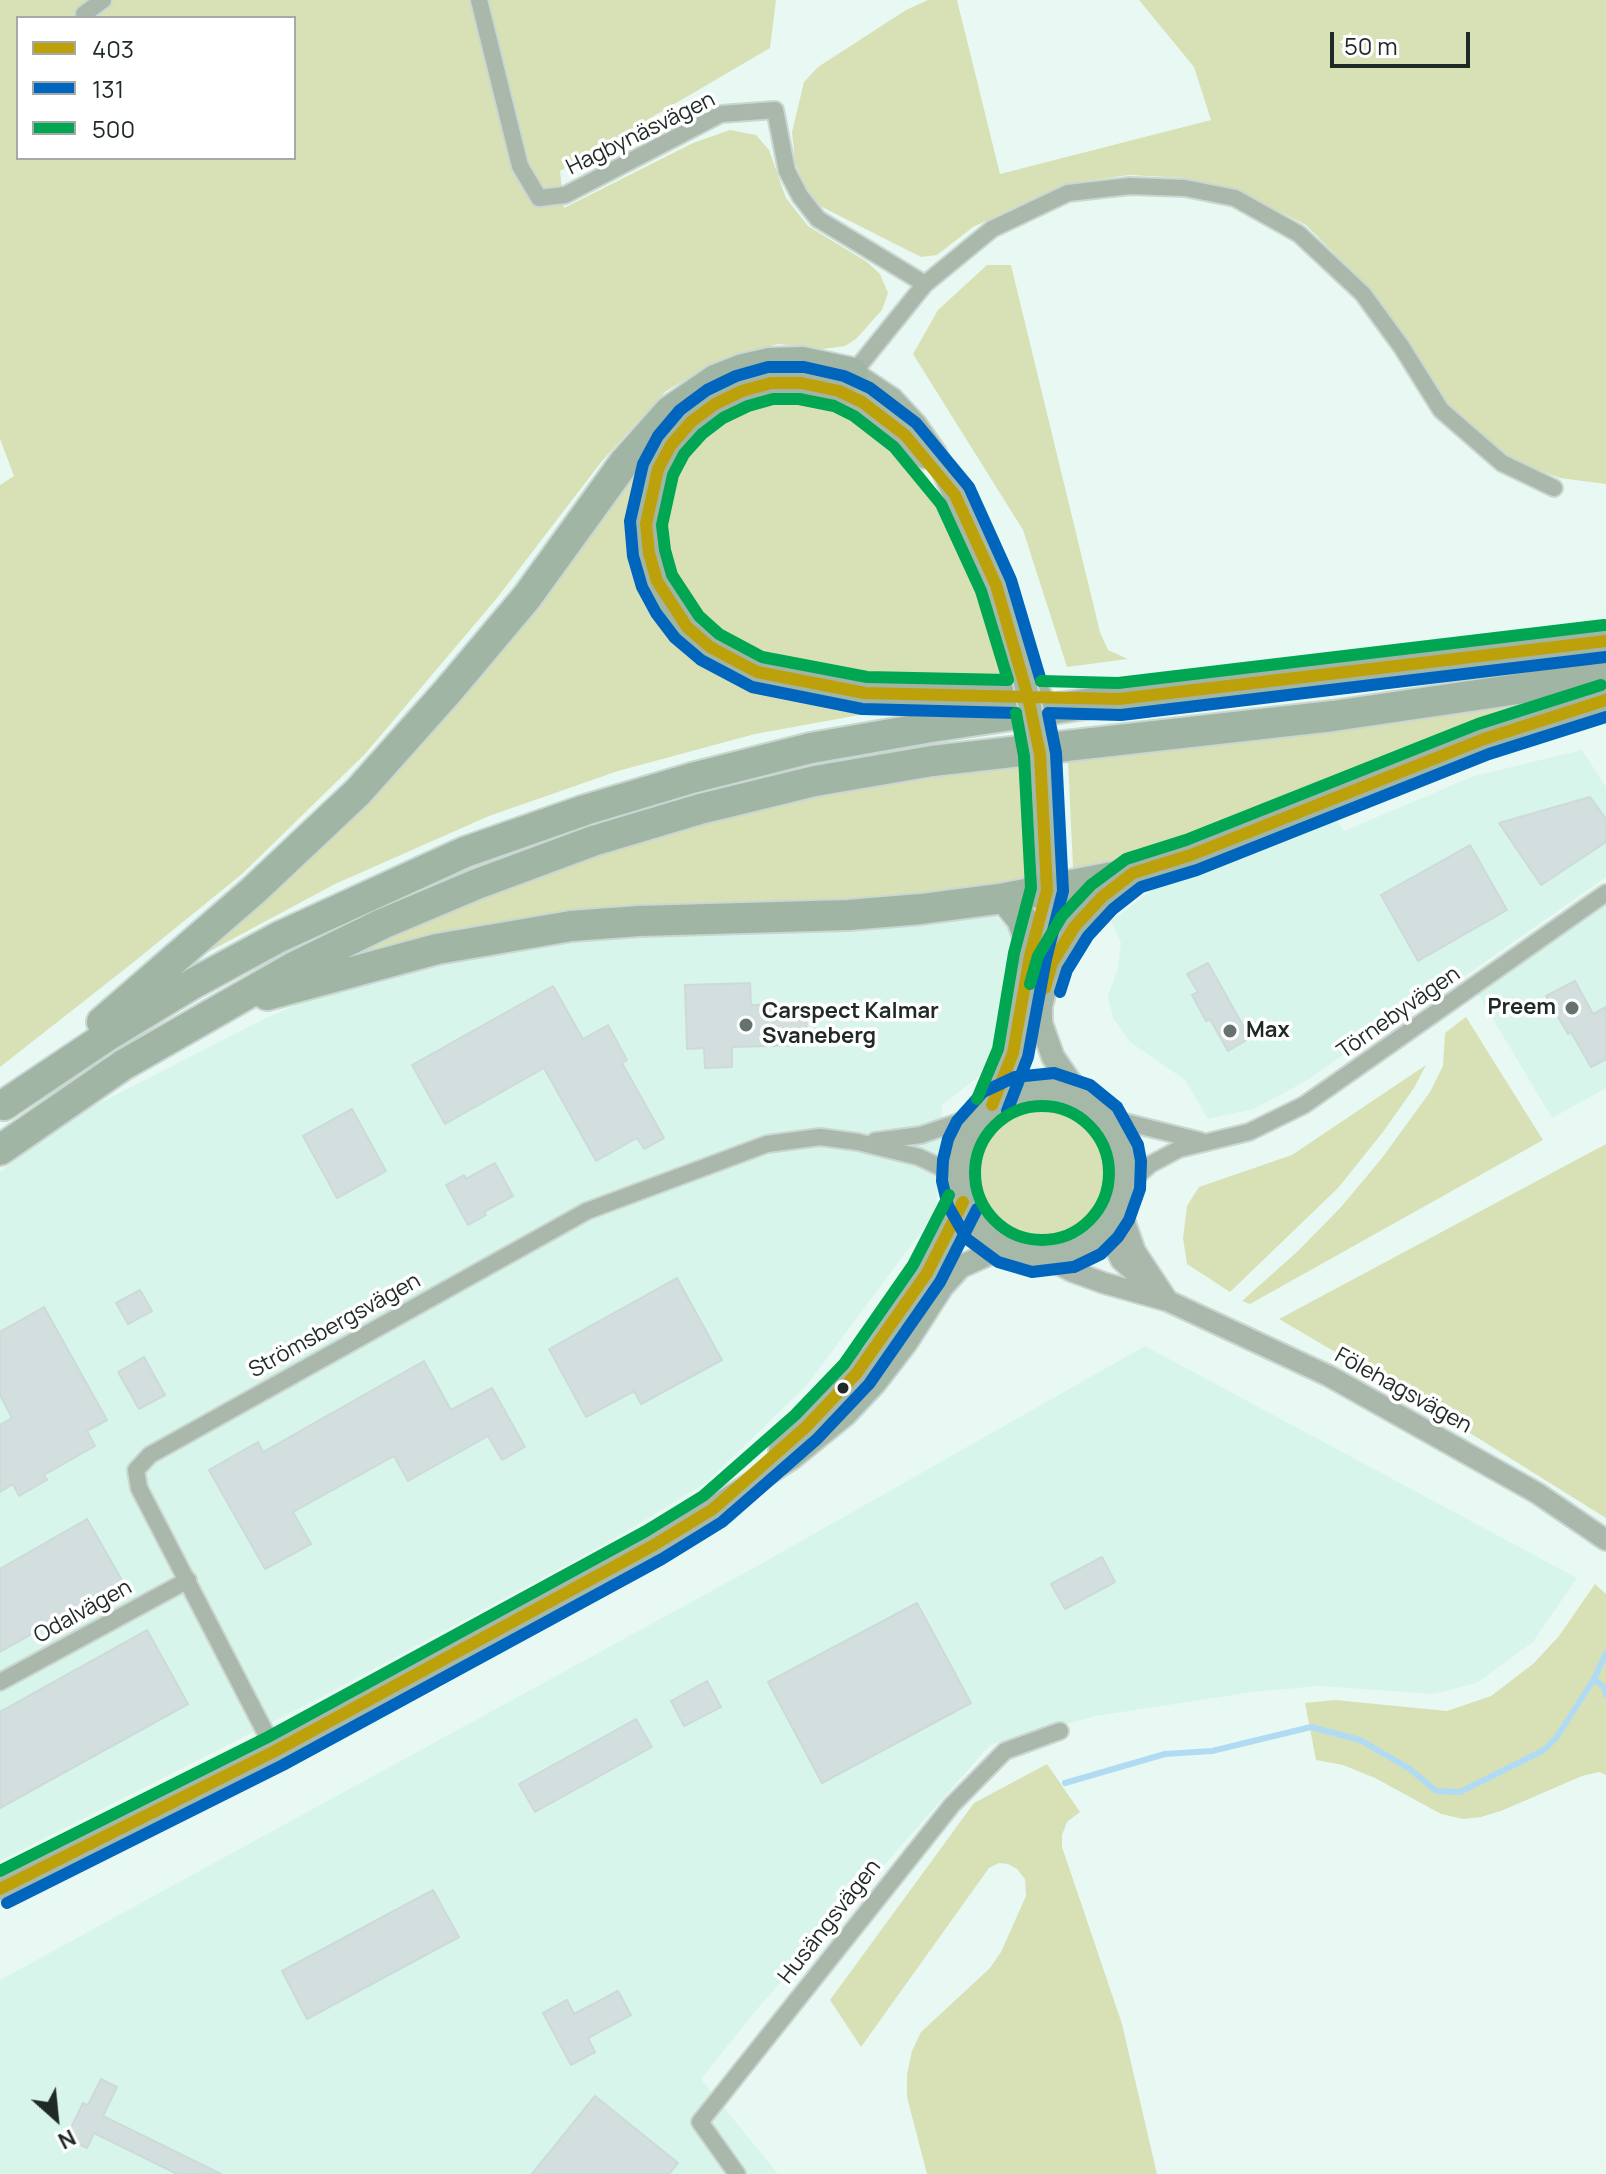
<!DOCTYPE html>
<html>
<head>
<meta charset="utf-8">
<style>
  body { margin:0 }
  #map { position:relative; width:1606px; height:2174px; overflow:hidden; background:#e8f9f3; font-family:Manrope,sans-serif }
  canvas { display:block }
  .legend { position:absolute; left:16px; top:16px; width:280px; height:144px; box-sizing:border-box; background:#fff; border:2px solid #a5a9a8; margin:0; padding:10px 14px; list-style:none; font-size:24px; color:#1f2926 }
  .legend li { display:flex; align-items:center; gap:16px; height:40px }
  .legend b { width:40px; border:2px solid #a5a9a8 }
  .north { position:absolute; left:16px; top:2078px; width:80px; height:80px; -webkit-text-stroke:6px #fff; paint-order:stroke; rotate:153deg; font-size:22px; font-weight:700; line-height:32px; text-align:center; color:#1f2926 }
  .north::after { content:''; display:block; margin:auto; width:28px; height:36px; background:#1f2926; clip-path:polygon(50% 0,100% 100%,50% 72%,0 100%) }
  .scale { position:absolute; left:1330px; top:32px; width:140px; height:36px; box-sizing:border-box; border:4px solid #1f2926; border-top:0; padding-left:10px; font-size:24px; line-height:28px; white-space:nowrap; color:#1f2926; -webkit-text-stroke:6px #fff; paint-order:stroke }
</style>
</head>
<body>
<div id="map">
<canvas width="1606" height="2174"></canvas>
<ul class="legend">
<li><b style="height:10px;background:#bca10b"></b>403</li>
<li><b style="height:10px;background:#0065bd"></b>131</li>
<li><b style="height:10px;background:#00a651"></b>500</li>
</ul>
<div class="north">N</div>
<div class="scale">50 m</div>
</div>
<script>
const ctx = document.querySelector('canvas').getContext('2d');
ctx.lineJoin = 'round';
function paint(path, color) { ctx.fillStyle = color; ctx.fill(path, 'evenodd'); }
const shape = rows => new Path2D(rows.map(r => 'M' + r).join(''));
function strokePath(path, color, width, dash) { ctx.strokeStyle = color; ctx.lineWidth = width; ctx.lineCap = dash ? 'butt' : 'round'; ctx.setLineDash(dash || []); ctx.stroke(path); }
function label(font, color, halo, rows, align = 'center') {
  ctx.font = font + ' Manrope,sans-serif'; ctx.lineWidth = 7; ctx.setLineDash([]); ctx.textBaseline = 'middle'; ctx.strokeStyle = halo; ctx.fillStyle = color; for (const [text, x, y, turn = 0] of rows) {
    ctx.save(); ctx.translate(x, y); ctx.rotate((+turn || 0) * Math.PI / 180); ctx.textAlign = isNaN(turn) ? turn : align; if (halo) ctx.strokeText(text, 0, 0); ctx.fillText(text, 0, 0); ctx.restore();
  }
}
const built = shape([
  [1582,750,1606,787,1606,877,1431,1000,1428,995,1306,1081,1254,1109,1208,1119,1185,1080,1130,1042,1113,1018,1108,996,1118,968,1121,943,1111,921,1160,884,1334,816,1344,831,1474,776],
  [1606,901,1606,1088,1552,1118,1478,994],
  [984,912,995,916,1007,927,1015,944,1013,988,983,1073,942,1105,936,1212,807,1385,706,1483,612,1540,318,1699,0,1861,0,1172,76,1115,264,1019,336,987,556,941],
  [1145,1346,1577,1578,1533,1642,1477,1683,1433,1694,1319,1686,1253,1692,1096,1716,990,1745,759,2007,701,2079,778,2174,0,2174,0,1980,759,1565]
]);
const green = shape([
  [0,0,776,0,770,48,560,171,564,208,693,143,730,130,756,135,769,150,786,198,808,226,867,262,880,274,888,293,882,310,856,339,845,346,822,349,778,344,720,360,666,391,602,461,497,598,365,754,242,874,130,965,0,1067,0,485,14,476,0,439],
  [18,18,294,18,294,158,18,158],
  [928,0,957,0,1000,174,1211,120,1194,67,1139,0,1606,0,1606,484,1560,478,1506,458,1446,406,1370,289,1306,225,1240,192,1186,178,1129,175,1065,184,973,227,937,255,921,257,820,206,805,188,795,162,792,132,804,82,818,67,906,10],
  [987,265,1011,265,1100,632,1108,650,1128,659,1067,667,1023,530,913,354,938,310],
  [766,395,836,400,877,423,911,454,944,502,978,570,1012,678,923,682,862,678,763,658,728,642,692,614,675,592,657,527,675,461,700,428],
  [643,457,627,515,629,563,649,607,677,638,724,673,775,694,876,712,755,734,618,771,489,816,335,884,199,957,360,811,424,739,512,639],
  [1599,690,1215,836,1108,866,1073,868,1068,759],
  [1030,762,1035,860,1031,876,1021,884,362,955,359,948,557,869,655,838,761,810,853,789,943,773],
  [1466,1017,1543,1140,1250,1304,1242,1301,1298,1251,1341,1207,1382,1158,1430,1092,1443,1066,1445,1033],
  [1426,1065,1414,1088,1383,1132,1338,1188,1230,1292,1187,1264,1183,1238,1187,1206,1199,1187,1292,1155],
  '972 1172a69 69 0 1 1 138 0a69 69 0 1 1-138 0Z',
  [1606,1144,1606,1518,1417,1400,1279,1319],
  [1595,1584,1606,1594,1606,1775,1599,1772,1582,1776,1501,1811,1481,1817,1463,1819,1441,1814,1375,1778,1343,1765,1316,1760,1305,1703,1335,1700,1447,1711,1491,1696,1533,1664,1559,1636],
  [1047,1764,1080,1812,1067,1822,1062,1835,1062,1847,1122,2024,1157,2174,927,2174,907,2097,907,2074,912,2051,921,2032,990,1968,1001,1952,1026,1896,1025,1879,1017,1869,1008,1864,999,1863,989,1868,861,2047,830,2000,974,1803]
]);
const stream = shape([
  [1594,1679,1604,1687,1606,1695],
  [1065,1783,1165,1754,1212,1751,1311,1727,1360,1740,1410,1769,1436,1791,1460,1792,1544,1750,1556,1738,1594,1679,1606,1653]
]);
const building = shape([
  [1590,797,1606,819,1606,842,1541,885,1499,823,1590,797],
  [1470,845,1507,910,1418,961,1381,895,1470,845],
  [1208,963,1250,1038,1228,1051,1210,1019,1206,1021,1192,995,1198,992,1187,974,1208,963],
  [1575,981,1593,1014,1606,1007,1606,1059,1591,1067,1571,1032,1568,1034,1546,996,1575,981],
  [750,983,751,1005,806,1004,807,1045,732,1047,732,1067,705,1068,704,1048,687,1049,685,985,750,983],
  [553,986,583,1039,608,1025,627,1060,622,1063,664,1138,644,1149,637,1138,596,1161,544,1068,445,1124,412,1065,553,986],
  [352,1109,386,1171,337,1198,303,1136,352,1109],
  [495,1163,513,1196,484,1212,486,1215,468,1225,446,1185,464,1175,466,1179,495,1163],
  [677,1278,722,1360,641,1404,634,1391,586,1417,549,1349,677,1278],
  [140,1290,152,1311,128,1324,116,1303,140,1290],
  [44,1307,107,1420,87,1431,95,1446,44,1475,47,1480,19,1496,13,1484,0,1492,0,1425,12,1418,0,1395,0,1332,44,1307],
  [144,1357,165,1395,139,1409,118,1372,144,1357],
  [424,1361,451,1410,492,1388,525,1447,502,1460,488,1436,408,1481,394,1456,293,1512,311,1544,265,1569,209,1470,258,1442,263,1452,424,1361],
  [87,1519,123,1582,0,1652,0,1569,87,1519],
  [1102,1557,1115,1582,1065,1609,1051,1584,1102,1557],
  [917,1603,971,1703,822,1783,768,1682,917,1603],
  [147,1630,188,1704,0,1808,0,1712,147,1630],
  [707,1681,721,1707,684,1726,671,1701,707,1681],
  [636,1719,652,1747,535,1812,519,1784,636,1719],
  [433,1890,459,1937,307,2019,282,1971,433,1890],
  [618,1991,631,2015,588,2038,595,2052,571,2065,543,2013,567,2000,574,2014,618,1991],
  [101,2079,117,2087,103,2116,221,2174,177,2174,94,2133,87,2148,66,2138,83,2103,88,2105,101,2079],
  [595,2096,678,2163,669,2174,532,2174,595,2096]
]);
const minor = shape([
  [479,0,520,166,539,198,565,195,721,114,775,110,787,171,800,196,818,219,925,284],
  [86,18,84,14,103,0],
  [850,377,925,284,992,229,1068,193,1130,186,1185,188,1235,198,1299,234,1363,294,1401,346,1441,410,1502,463,1554,488],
  [1105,1117,1201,1141],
  [875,1141,921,1135,982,1114],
  [1124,1187,1151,1164,1179,1149,1249,1132,1304,1105,1606,893],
  [0,1682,188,1580],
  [275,1751,139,1488,136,1470,150,1455,587,1211,767,1144,820,1137,858,1142,919,1157,940,1167,958,1180],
  [737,2174,700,2122,952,1805,1005,1751,1060,1731]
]);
const tertiary = shape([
  [1119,1205,1135,1251,1168,1301],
  [1106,1227,1121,1260,1153,1289],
  [1044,1256,1071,1271,1104,1283,1168,1301,1329,1376,1537,1493,1606,1540]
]);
const secondary = shape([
  [853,373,892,399,915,424,935,453,996,585,1021,664],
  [839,391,878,414,905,435,924,457],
  [1043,793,1052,963,1041,1006,1041,1023,1053,1057,1082,1099],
  '958 1173a84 84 0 1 1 168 0a84 84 0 1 1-168 0Z',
  [992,1105,1013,1053,1033,942],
  [780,1450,806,1427,872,1355,927,1273,963,1202],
  [0,1889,275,1751,654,1545,792,1458,845,1415,875,1383,906,1343,942,1287,960,1267,1004,1247]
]);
const motorway = shape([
  [839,391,801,383,771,383,742,391,715,404,691,422,671,445,658,469,646,524,649,553,657,581,669,603,687,627,710,647,757,672,865,693,1037,697],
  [1005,898,1022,919,1029,939,1030,956],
  [1052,963,1075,926,1102,897,1129,877],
  [267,995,437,949,571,926,639,921,848,915,921,909,1005,898,1133,873,1191,855,1484,739,1606,700],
  [102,1022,253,891,358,792,448,691,527,597,624,463,670,411,715,380,743,369,769,363,802,362,853,373],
  [4,1105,107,1036,194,983,279,937,465,852,585,810,692,778,811,748,931,727,1119,699,1606,641],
  [0,1150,123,1065,294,967,382,924,477,884,593,841,700,809,815,781,932,761,1333,716,1606,676]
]);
const secondaryBridge = shape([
  [1021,664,1040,754,1043,793]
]);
const bus1 = shape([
  [771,383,801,383,839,391,862,402,905,435,955,495,996,585,1028,697,865,693,757,672,710,647,687,627,657,581,649,553,646,524,658,469,671,445,691,422,715,404,742,391,771,383],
  [1028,697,1119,699,1606,641],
  [1045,988,1052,963,1075,926,1102,897,1133,873,1191,855,1484,739,1606,700],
  [992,1105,1013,1053,1030,956,1047,890,1040,754,1028,697],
  [0,1889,275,1751,654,1545,713,1509,806,1427,856,1374,927,1273,963,1202]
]);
const bus2 = shape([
  [1016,713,862,709,752,687,701,660,675,638,656,613,642,587,633,556,630,521,643,464,658,436,680,410,707,390,736,376,768,367,804,367,844,376,870,388,916,423,969,487,1011,580,1041,681],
  [1060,992,1067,970,1088,936,1113,909,1141,887,1197,870,1489,754,1606,717],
  [1007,1111,1028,1057,1046,959,1063,891,1056,753,1048,713,1121,715,1606,657],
  [1073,1267,1032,1272,998,1262,967,1239,948,1206,942,1181,943,1160,948,1139,957,1121,983,1092,1015,1077,1054,1073,1090,1085,1117,1107,1138,1145,1141,1161,1140,1189,1129,1220,1118,1237,1101,1254,1074,1267],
  [7,1903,283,1765,662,1559,722,1522,817,1439,869,1384,940,1282,977,1209]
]);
const bus3 = shape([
  [773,399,799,399,834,406,854,416,894,447,941,504,981,591,1008,680,867,677,762,657,719,634,699,616,672,575,665,550,662,525,673,475,684,454,702,434,723,418,748,406,773,399],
  [1041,681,1118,683,1604,625],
  [1030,984,1038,956,1062,916,1091,885,1126,859,1186,840,1478,724,1601,685],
  [977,1099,998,1049,1014,953,1031,888,1024,756,1016,713],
  '975 1173a67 67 0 1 1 134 0a67 67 0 1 1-134 0Z',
  [0,1871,268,1737,646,1531,703,1496,795,1415,844,1364,913,1265,949,1195]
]);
const markers = [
  [1572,1008,8,"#65726e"],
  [746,1025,8,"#65726e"],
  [1230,1031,8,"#65726e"],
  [843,1388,7,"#1f2926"]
];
const streetNames = [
  ["Hagbynäsvägen",641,134,-26],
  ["Törnebyvägen",1399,1013,-35],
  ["Strömsbergsvägen",335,1326,-29],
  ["Fölehagsvägen",1403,1391,29],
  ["Odalvägen",83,1612,-29],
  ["Husängsvägen",830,1922,-52]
];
const poiNames = [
  ["Preem",1556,1008,"right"],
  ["Carspect Kalmar",762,1012],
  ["Svaneberg",762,1037],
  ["Max",1246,1031]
];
paint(built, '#d8f5ec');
paint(green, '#d8e1b6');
strokePath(stream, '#b1dbf3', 6);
paint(building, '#d3dfde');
strokePath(building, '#ccdad8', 2);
strokePath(minor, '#cad6d1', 20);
strokePath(tertiary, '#cad6d1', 24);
strokePath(secondary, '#cad6d1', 26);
strokePath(motorway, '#cad6d1', 34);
strokePath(minor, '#a9b8aa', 16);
strokePath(tertiary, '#a9b8aa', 20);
strokePath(secondary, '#a6b8a7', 22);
strokePath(motorway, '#a1b5a4', 30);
strokePath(secondaryBridge, '#cad6d1', 26, []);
strokePath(secondaryBridge, '#a6b8a7', 22);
strokePath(bus1, '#bca10b', 12);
strokePath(bus2, '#0065bd', 12);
strokePath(bus3, '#00a651', 12);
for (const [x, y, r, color] of markers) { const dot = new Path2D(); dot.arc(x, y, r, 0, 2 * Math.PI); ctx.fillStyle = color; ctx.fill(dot); strokePath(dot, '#fff', 3); }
label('22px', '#1f2926', '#fff', streetNames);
label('bold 22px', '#1f2926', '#fff', poiNames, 'left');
</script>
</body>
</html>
